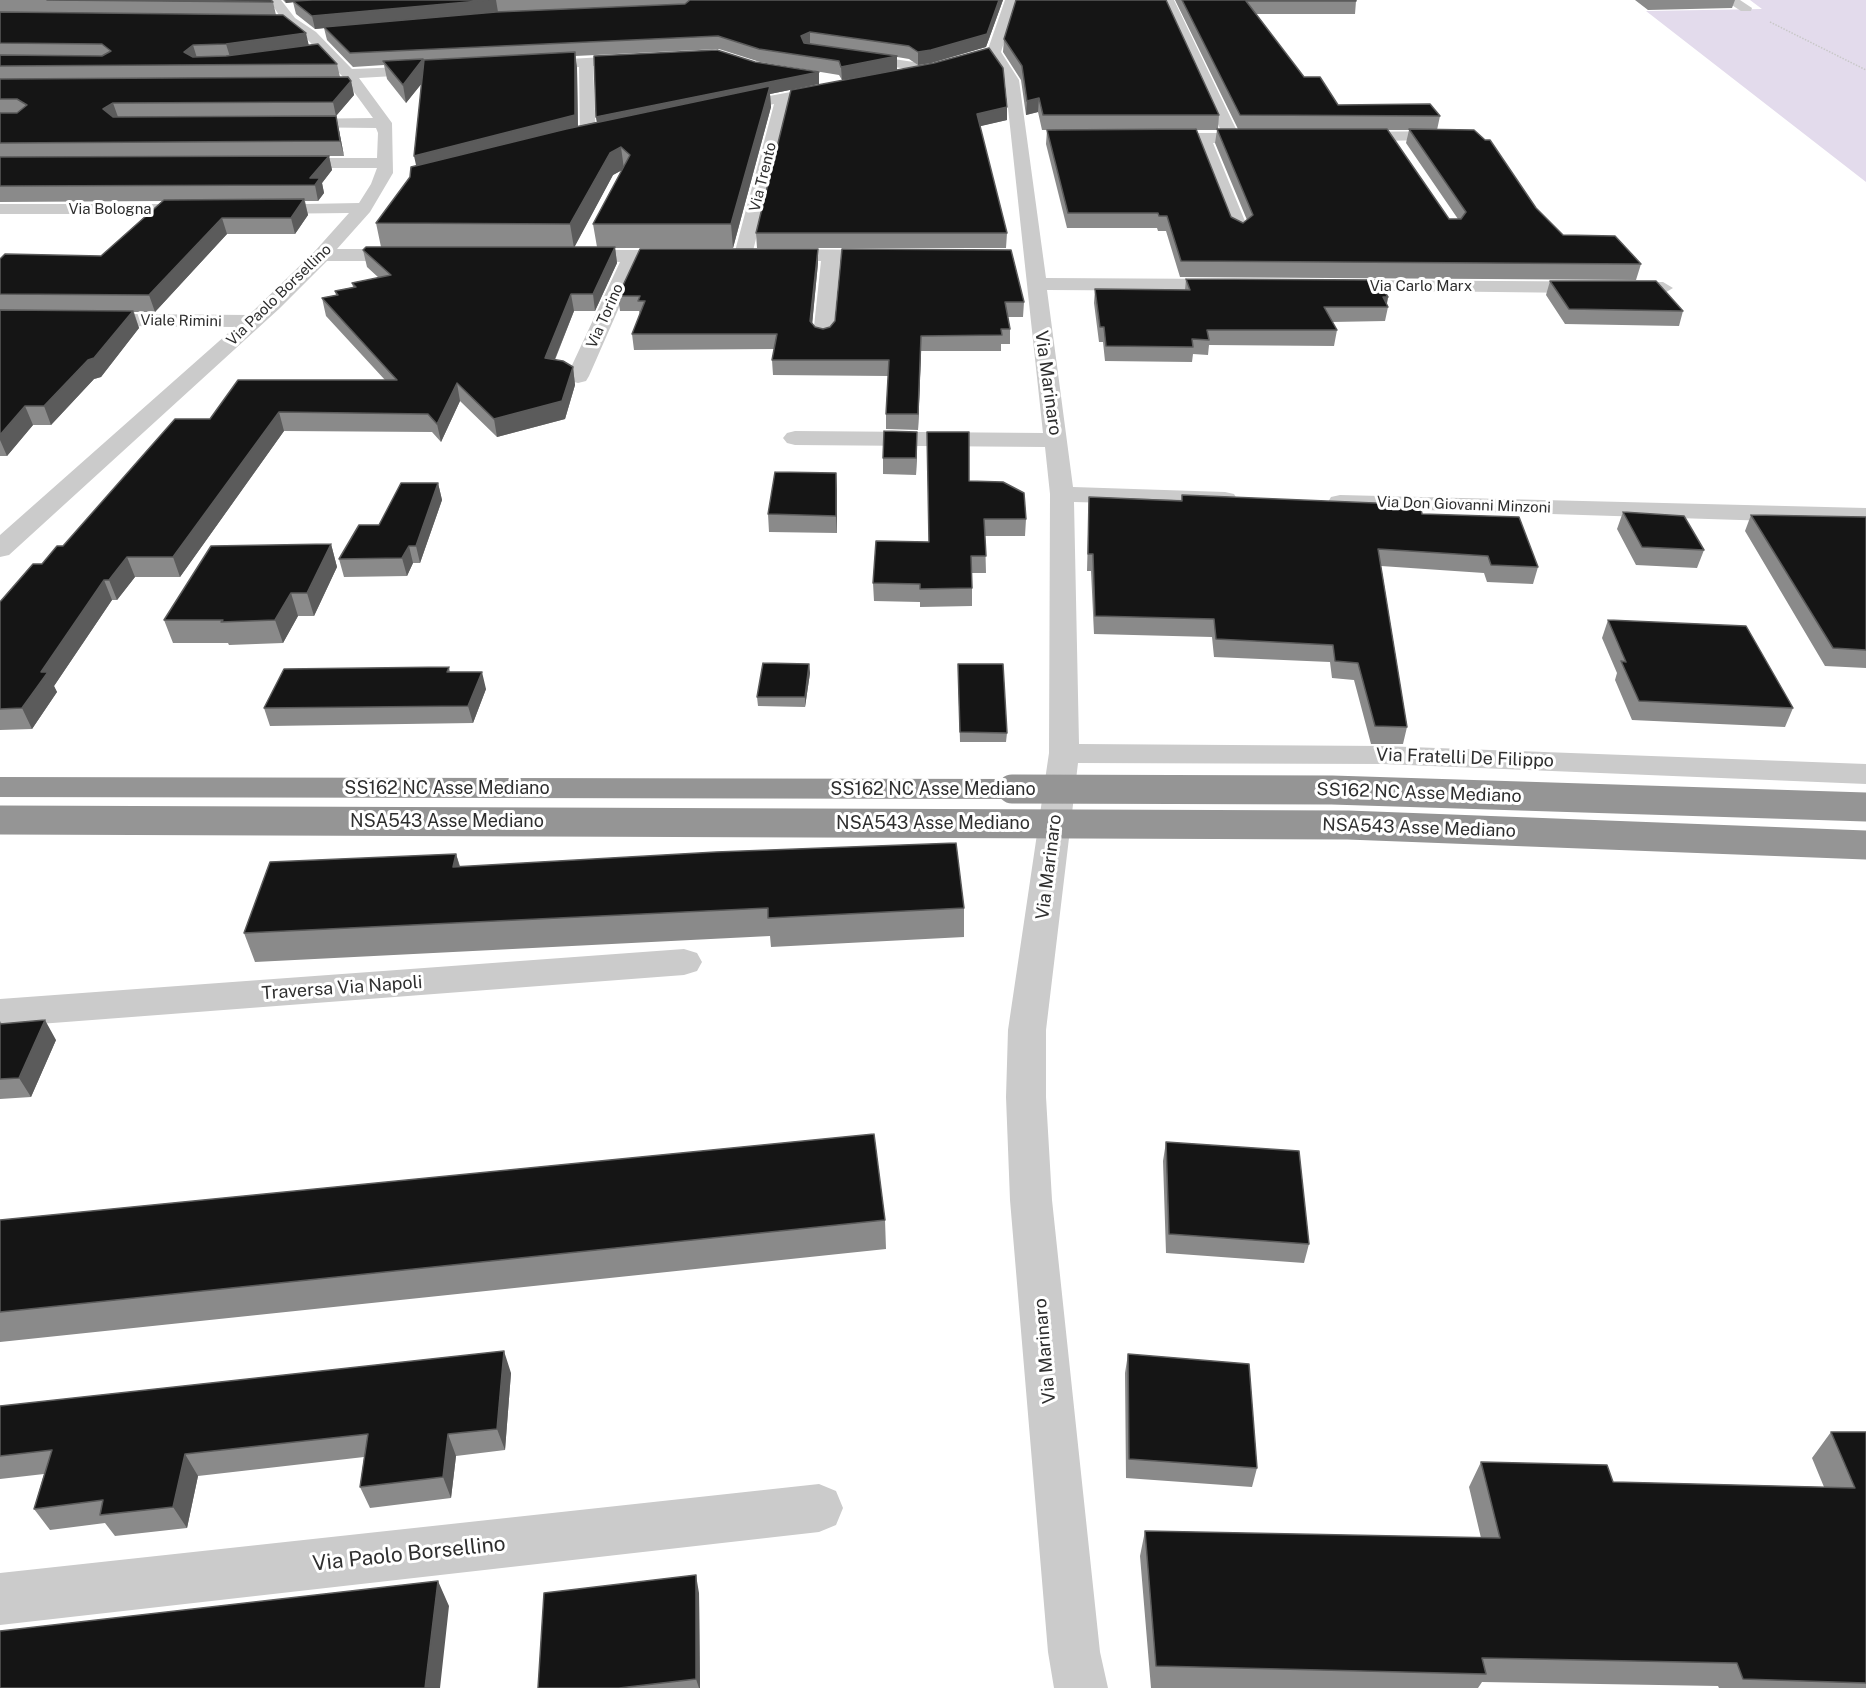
<!DOCTYPE html>
<html>
<head>
<meta charset="utf-8">
<style>
  body { margin:0 }
  canvas { display:block; background:#fff }
</style>
</head>
<body>
<canvas width="1866" height="1688"></canvas>
<script>
const ctx = document.querySelector('canvas').getContext('2d');
ctx.lineJoin = 'round';
function paint(path, color) { ctx.fillStyle = color; ctx.fill(path, 'evenodd'); }
const shape = rows => new Path2D(rows.map(r => 'M' + r).join(''));
function strokePath(path, color, width, dash) { ctx.strokeStyle = color; ctx.lineWidth = width; ctx.lineCap = dash ? 'butt' : 'round'; ctx.setLineDash(dash || []); ctx.stroke(path); }
function label(font, color, halo, rows, align = 'center') {
  ctx.font = font + ' "Public Sans",sans-serif'; ctx.lineWidth = 6; ctx.setLineDash([]); ctx.textBaseline = 'middle'; ctx.strokeStyle = halo; ctx.fillStyle = color; for (const [text, x, y, turn = 0] of rows) {
    ctx.save(); ctx.translate(x, y); ctx.rotate((+turn || 0) * Math.PI / 180); ctx.textAlign = isNaN(turn) ? turn : align; if (halo) ctx.strokeText(text, 0, 0); ctx.fillText(text, 0, 0); ctx.restore();
  }
}
const green = shape([
  [1750,0,1866,0,1866,182,1646,11,1762,9]
]);
const path = shape([
  [1770,22,1866,70]
]);
const minor = shape([
  [269,0,281,0,295,18,316,32,352,69,430,66,437,70,430,74,359,78,392,123,393,173,370,212,337,249,407,249,416,255,407,261,327,261,280,308,9,555,0,557,0,535,235,327,0,325,0,313,249,315,315,251,349,213,260,214,254,213,251,209,254,205,359,203,371,184,377,168,286,168,278,163,286,158,377,158,378,133,376,128,287,127,285,124,287,121,293,119,373,118,343,77,306,38,285,24,269,0],
  [1005,0,1017,0,1001,52,1019,80,1046,278,1229,279,1239,285,1229,291,1047,290,1073,487,1225,492,1234,494,1237,499,1234,504,1225,506,1074,502,1079,744,1383,746,1866,764,1866,784,1383,764,1078,763,1046,1030,1046,1097,1052,1200,1100,1652,1108,1688,1054,1688,1048,1652,1010,1200,1006,1097,1008,1030,1049,753,1050,494,1045,447,795,445,787,443,783,438,787,433,795,431,1043,433,1005,80,987,52,1005,0],
  [1162,0,1174,0,1238,133,1261,133,1269,138,1261,143,1213,143,1249,231,1246,235,1240,236,1231,231,1197,143,1153,143,1145,138,1153,133,1222,133,1162,0],
  [1724,0,1740,0,1752,8,1751,11,1741,11,1724,0],
  [853,53,934,65,941,69,934,73,848,60,846,57,853,53],
  [640,55,645,56,645,62,593,66,596,138,588,143,580,138,579,67,533,69,526,65,533,61,640,55],
  [834,84,839,85,841,88,839,91,790,101,752,255,743,261,736,259,734,255,774,104,726,114,718,109,726,104,834,84],
  [1453,131,1461,136,1459,139,1348,142,1340,137,1348,132,1453,131],
  [0,204,197,204,206,209,197,214,0,214,0,204],
  [774,249,884,250,893,256,884,262,840,261,833,336,830,340,823,342,816,340,813,336,821,261,767,259,765,255,774,249],
  [573,250,680,250,689,256,680,262,639,262,589,376,586,381,578,383,570,381,567,376,620,262,566,260,564,256,566,252,573,250],
  [1337,280,1663,282,1673,288,1663,294,1330,290,1327,286,1337,280],
  [1340,495,1866,508,1866,524,1331,507,1328,502,1331,497,1340,495],
  [684,949,697,953,702,962,697,971,684,975,0,1027,0,999,684,949],
  [819,1484,836,1491,843,1508,836,1525,819,1532,0,1625,0,1573,819,1484]
]);
const highway = shape([
  [0,777,1012,779,1023,782,1028,789,1023,796,1012,799,0,797,0,777]
]);
const highwayBridge = shape([
  [1012,789,1332,790,1866,807],
  [0,820,1348,825,1866,845]
]);
const wall = shape([
  [0,0,271,0,273,2,276,15,309,45,337,64,340,77,351,81,354,95,336,116,118,117,339,130,344,156,329,156,332,170,322,183,324,193,318,201,305,201,308,215,295,234,227,234,155,312,134,312,139,328,101,377,94,379,51,425,33,425,7,456,0,456,0,259,101,256,162,201,0,202],
  [283,0,1003,0,986,47,931,63,918,65,909,59,897,57,897,70,842,80,839,75,760,62,719,49,575,56,577,68,578,126,597,122,596,117,819,84,770,94,771,107,733,248,615,248,617,263,595,311,574,311,555,360,573,367,575,385,565,419,497,437,460,401,441,442,432,432,284,431,180,577,135,577,117,600,112,600,54,686,57,692,32,729,0,730,0,602,63,546,210,419,385,380,326,316,322,298,336,295,335,291,353,287,352,283,379,278,367,267,363,250,381,247,376,223,410,177,416,166,421,84,406,103,387,79,384,65,353,67,327,40,324,28,315,29,296,14,293,2,286,3],
  [622,170,593,224,597,247,574,247,613,175],
  [1175,0,1356,0,1356,1,1355,14,1255,14,1304,77,1338,105,1440,116,1437,130,1536,208,1563,235,1641,264,1636,280,1180,277,1166,231,1158,231,1157,228,1067,228,1046,144,1047,130,1152,130,1042,130,1038,112,1026,115,1021,80,1003,52,1004,39,1219,115,1218,129,1238,129],
  [1196,130,1217,130,1215,143,1247,220,1243,223,1231,217],
  [1388,130,1409,130,1406,143,1458,219,1449,219],
  [1635,0,1735,0,1732,8,1648,10],
  [934,63,1007,120,980,126,1007,233,1006,248,757,248,756,233],
  [818,249,818,263,812,324,815,327,823,329,830,327,835,321,842,249,1024,302,1023,317,1008,317,1010,329,1010,344,1001,344,1001,351,921,351,918,430,886,429,886,414,888,376,773,375,772,360,774,349,634,350,632,334,640,315,639,311,620,311,618,296],
  [1186,279,1388,297,1387,304,1388,307,1385,321,1332,322,1337,330,1334,346,1209,345,1208,355,1193,354,1192,362,1105,361,1103,342,1099,342,1094,303,1095,289,1185,290],
  [1550,281,1683,311,1679,326,1565,324,1546,295],
  [917,448,916,475,883,474,883,458],
  [969,481,1026,519,1025,536,985,536,986,573,972,573,972,606,920,607,920,602,874,601,873,583,929,542],
  [438,483,442,500,420,563,413,563,407,576,344,577,339,559,379,525],
  [837,490,837,533,769,532,768,514],
  [1089,497,1401,507,1422,514,1538,567,1533,584,1487,582,1484,573,1381,566,1407,727,1403,744,1371,744,1354,680,1332,678,1330,662,1214,657,1212,637,1094,634,1091,571,1087,571],
  [1623,512,1704,550,1697,568,1636,565,1617,529],
  [1751,515,1866,517,1866,668,1825,666,1745,531],
  [331,544,337,567,314,616,298,616,283,643,229,645,228,643,173,643,164,620],
  [1608,620,1793,708,1785,727,1632,720,1615,680,1617,673,1602,638],
  [809,664,810,673,805,707,758,706,757,697],
  [449,667,450,672,486,689,473,723,270,726,264,708],
  [958,673,1007,733,1006,742,960,742],
  [456,854,460,866,964,908,964,937,771,947,770,936,255,962,244,933],
  [0,1021,2,1024,56,1040,31,1097,0,1099],
  [1166,1142,1309,1244,1304,1263,1166,1253,1163,1161],
  [0,1220,885,1220,886,1249,0,1342],
  [1128,1354,1257,1468,1252,1487,1126,1478,1125,1373],
  [511,1373,505,1450,456,1456,451,1498,370,1508,360,1487,364,1457,198,1476,187,1528,115,1536,105,1523,50,1530,34,1509,44,1474,0,1479,0,1406],
  [1831,1432,1866,1432,1866,1688,1719,1688,1718,1686,1482,1682,1478,1688,1151,1688,1140,1556,1145,1531,1481,1538,1469,1487,1481,1462,1613,1482,1824,1487,1812,1458],
  [699,1593,700,1688,538,1688]
]);
const shadedWall = shape([
  [285,0,317,0,286,3],
  [490,0,496,0,498,12,315,29,312,16],
  [999,0,1003,0,986,47,931,63,918,65,918,52],
  [810,32,810,45,802,49,801,36],
  [306,33,309,46,230,57,226,44],
  [193,45,197,58,188,65,184,52],
  [575,52,577,68,578,133,418,174,414,156],
  [897,56,897,70,842,80,841,67],
  [423,59,427,77,406,103,403,85],
  [819,72,819,84,770,94,771,107,733,248,731,224,598,129,596,117],
  [351,81,354,95,336,116,333,102],
  [1039,98,1038,112,1026,115,1027,101],
  [113,103,118,117,108,123,103,109],
  [1007,107,1007,120,977,127,977,114],
  [336,116,339,130,344,156,340,141],
  [621,147,624,169,613,175,574,248,570,224,610,153],
  [329,156,332,170,322,183,324,193,318,201,315,185,310,178],
  [304,199,308,215,295,234,291,218],
  [222,218,227,234,155,312,149,295],
  [615,247,617,263,595,311,593,294],
  [818,249,818,263,811,336,810,321],
  [571,294,574,311,548,376,545,358],
  [1383,297,1388,297,1386,307],
  [133,311,139,328,101,377,94,379,51,425,44,406],
  [921,336,921,351,918,430,918,414],
  [573,367,575,385,565,419,497,437,494,419],
  [457,383,460,401,441,442,437,424],
  [25,406,33,425,7,456,0,440,0,435],
  [279,412,284,431,180,577,173,557],
  [917,432,917,448,916,475,916,458],
  [836,473,837,490,837,533,836,516],
  [438,483,442,500,420,563,416,546],
  [331,544,337,567,314,616,307,593],
  [409,546,413,563,407,576,402,558],
  [127,557,135,577,117,600,109,580],
  [104,580,112,600,54,686,57,692,32,729,22,708,41,672],
  [291,593,298,616,283,643,275,620],
  [809,664,810,673,805,707,805,697],
  [482,672,486,689,473,723,468,706],
  [456,854,464,882,453,867],
  [45,1020,56,1040,31,1097,19,1078],
  [504,1351,511,1373,505,1450,497,1429],
  [448,1434,456,1456,451,1498,443,1477],
  [185,1454,198,1476,187,1528,173,1507],
  [696,1575,699,1593,700,1688,699,1688,696,1679],
  [438,1581,449,1606,440,1688,425,1688]
]);
const building = shape([
  [47,0,271,0,273,2,47,0],
  [312,0,490,0,312,16,293,1,312,0],
  [690,0,999,0,987,34,931,50,918,52,909,46,810,32,801,36,804,43,897,56,841,67,839,61,759,49,718,36,350,53,324,27,496,12,685,4,690,0],
  [1016,0,1166,0,1219,115,1043,115,1039,98,1027,101,1022,66,1004,39,1016,0],
  [1182,0,1356,0,1356,1,1246,1,1304,77,1320,77,1338,105,1430,104,1440,116,1240,115,1182,0],
  [0,12,283,15,306,33,226,44,193,45,184,52,193,57,226,56,318,44,337,64,0,66,0,55,102,56,111,51,102,44,0,43,0,12],
  [989,48,1003,68,1007,107,977,114,1007,233,756,233,791,90,934,63,989,48],
  [717,50,755,62,819,72,596,117,594,56,717,50],
  [575,52,575,115,414,156,424,60,575,52],
  [423,59,403,85,383,61,423,59],
  [348,77,351,81,333,102,113,103,103,109,113,117,336,116,340,141,0,143,0,113,17,113,27,105,17,99,0,99,0,79,348,77],
  [770,86,731,224,593,224,630,155,621,147,610,153,570,224,376,223,410,177,411,167,566,129,770,86],
  [1196,129,1231,217,1243,223,1253,215,1217,129,1387,129,1449,219,1461,219,1466,212,1409,129,1474,130,1485,140,1490,140,1536,208,1563,235,1615,236,1641,264,1181,261,1167,216,1159,216,1158,213,1068,213,1047,130,1196,129],
  [329,156,310,178,320,178,315,185,0,186,0,157,329,156],
  [304,199,291,218,222,218,149,295,0,294,0,259,5,254,101,256,164,200,304,199],
  [366,247,615,247,593,294,571,294,545,358,563,361,573,367,562,401,494,419,457,383,437,424,428,414,279,412,173,557,127,557,109,580,104,580,41,672,48,672,22,708,0,709,0,602,33,564,42,564,57,546,63,546,175,419,210,419,238,380,397,380,322,298,338,295,335,291,356,287,352,283,391,275,363,250,366,247],
  [640,249,818,249,810,321,815,327,823,329,830,327,835,321,842,249,1011,250,1024,302,1005,302,1010,329,1001,329,1002,335,921,336,918,414,886,414,889,360,772,360,777,334,632,334,645,301,638,301,640,296,618,296,640,249],
  [1186,279,1377,280,1388,297,1383,297,1388,307,1324,307,1337,330,1207,330,1209,340,1192,339,1193,347,1106,346,1104,327,1100,327,1095,289,1190,290,1186,279],
  [1550,281,1656,281,1683,311,1569,309,1550,281],
  [0,310,133,311,94,358,88,360,44,406,25,406,0,435,0,310],
  [884,431,917,432,916,458,883,458,884,431],
  [927,432,969,432,969,481,1003,482,1024,493,1026,519,984,519,986,556,971,556,972,588,920,589,920,584,873,583,876,541,929,542,927,432],
  [775,472,836,473,836,516,768,514,775,472],
  [401,483,438,483,416,546,409,546,402,558,339,559,359,525,379,525,401,483],
  [1182,495,1399,504,1401,507,1421,509,1422,514,1519,517,1538,567,1491,565,1488,556,1378,549,1407,727,1375,726,1358,663,1335,661,1333,645,1216,639,1214,619,1095,616,1093,554,1088,554,1089,497,1182,501,1182,495],
  [1623,512,1684,516,1704,550,1642,547,1623,512],
  [1751,515,1866,517,1866,650,1833,648,1751,515],
  [331,544,307,593,291,593,275,620,221,622,223,620,164,620,211,546,331,544],
  [1608,620,1746,626,1793,708,1639,701,1621,661,1626,662,1608,620],
  [763,663,809,664,805,697,757,697,763,663],
  [958,664,1003,664,1007,733,960,732,958,664],
  [449,667,447,672,482,672,468,706,264,708,284,669,449,667],
  [956,843,964,908,768,918,768,908,244,933,270,862,456,854,453,867,716,852,956,843],
  [45,1020,19,1078,0,1079,0,1024,45,1020],
  [874,1134,885,1220,0,1312,0,1220,874,1134],
  [1166,1142,1299,1151,1309,1244,1169,1234,1166,1142],
  [504,1351,497,1429,448,1434,443,1477,360,1487,368,1434,185,1454,173,1507,100,1515,103,1500,34,1509,52,1450,0,1456,0,1406,504,1351],
  [1128,1354,1249,1364,1257,1468,1129,1459,1128,1354],
  [1831,1432,1866,1432,1866,1683,1743,1679,1737,1663,1482,1658,1486,1674,1156,1666,1145,1531,1500,1538,1481,1462,1607,1465,1613,1482,1855,1488,1831,1432],
  [696,1575,696,1679,619,1688,538,1688,544,1593,696,1575],
  [438,1581,425,1688,0,1688,0,1631,438,1581]
]);
const farStreetnames = [
  ["Via Trento",763,177,-76],
  ["Via Bologna",110,209],
  ["Via Carlo Marx",1421,286],
  ["Via Paolo Borsellino",279,295,-44],
  ["Via Torino",605,316,-66],
  ["Viale Rimini",181,321,1],
  ["Via Don Giovanni Minzoni",1464,505,2]
];
const streetNames = [
  ["Via Marinaro",1048,383,82],
  ["Via Fratelli De Filippo",1465,758,2],
  ["SS162 NC Asse Mediano",447,788],
  ["SS162 NC Asse Mediano",933,789],
  ["SS162 NC Asse Mediano",1419,793,2],
  ["NSA543 Asse Mediano",447,821],
  ["NSA543 Asse Mediano",933,823],
  ["NSA543 Asse Mediano",1419,828,2],
  ["Via Marinaro",1049,867,-83],
  ["Traversa Via Napoli",342,988,-4],
  ["Via Marinaro",1045,1351,-95]
];
const nearStreetnames = [
  ["Via Paolo Borsellino",409,1554,-6]
];
paint(green, '#e3dbec');
strokePath(path, '#c8c8c8', 1.5, [1.5, 1.5]);
paint(minor, '#cbcbcb');
paint(highway, '#959595');
strokePath(highwayBridge, '#959595', 29);
paint(wall, '#8a8a8a');
paint(shadedWall, '#5b5b5b');
paint(building, '#151515');
strokePath(building, '#5b5b5b', 1.5);
label('15px', '#2e2e2e', '#fff', farStreetnames);
label('18px', '#2e2e2e', '#fff', streetNames);
label('21px', '#2e2e2e', '#fff', nearStreetnames);
</script>
</body>
</html>
